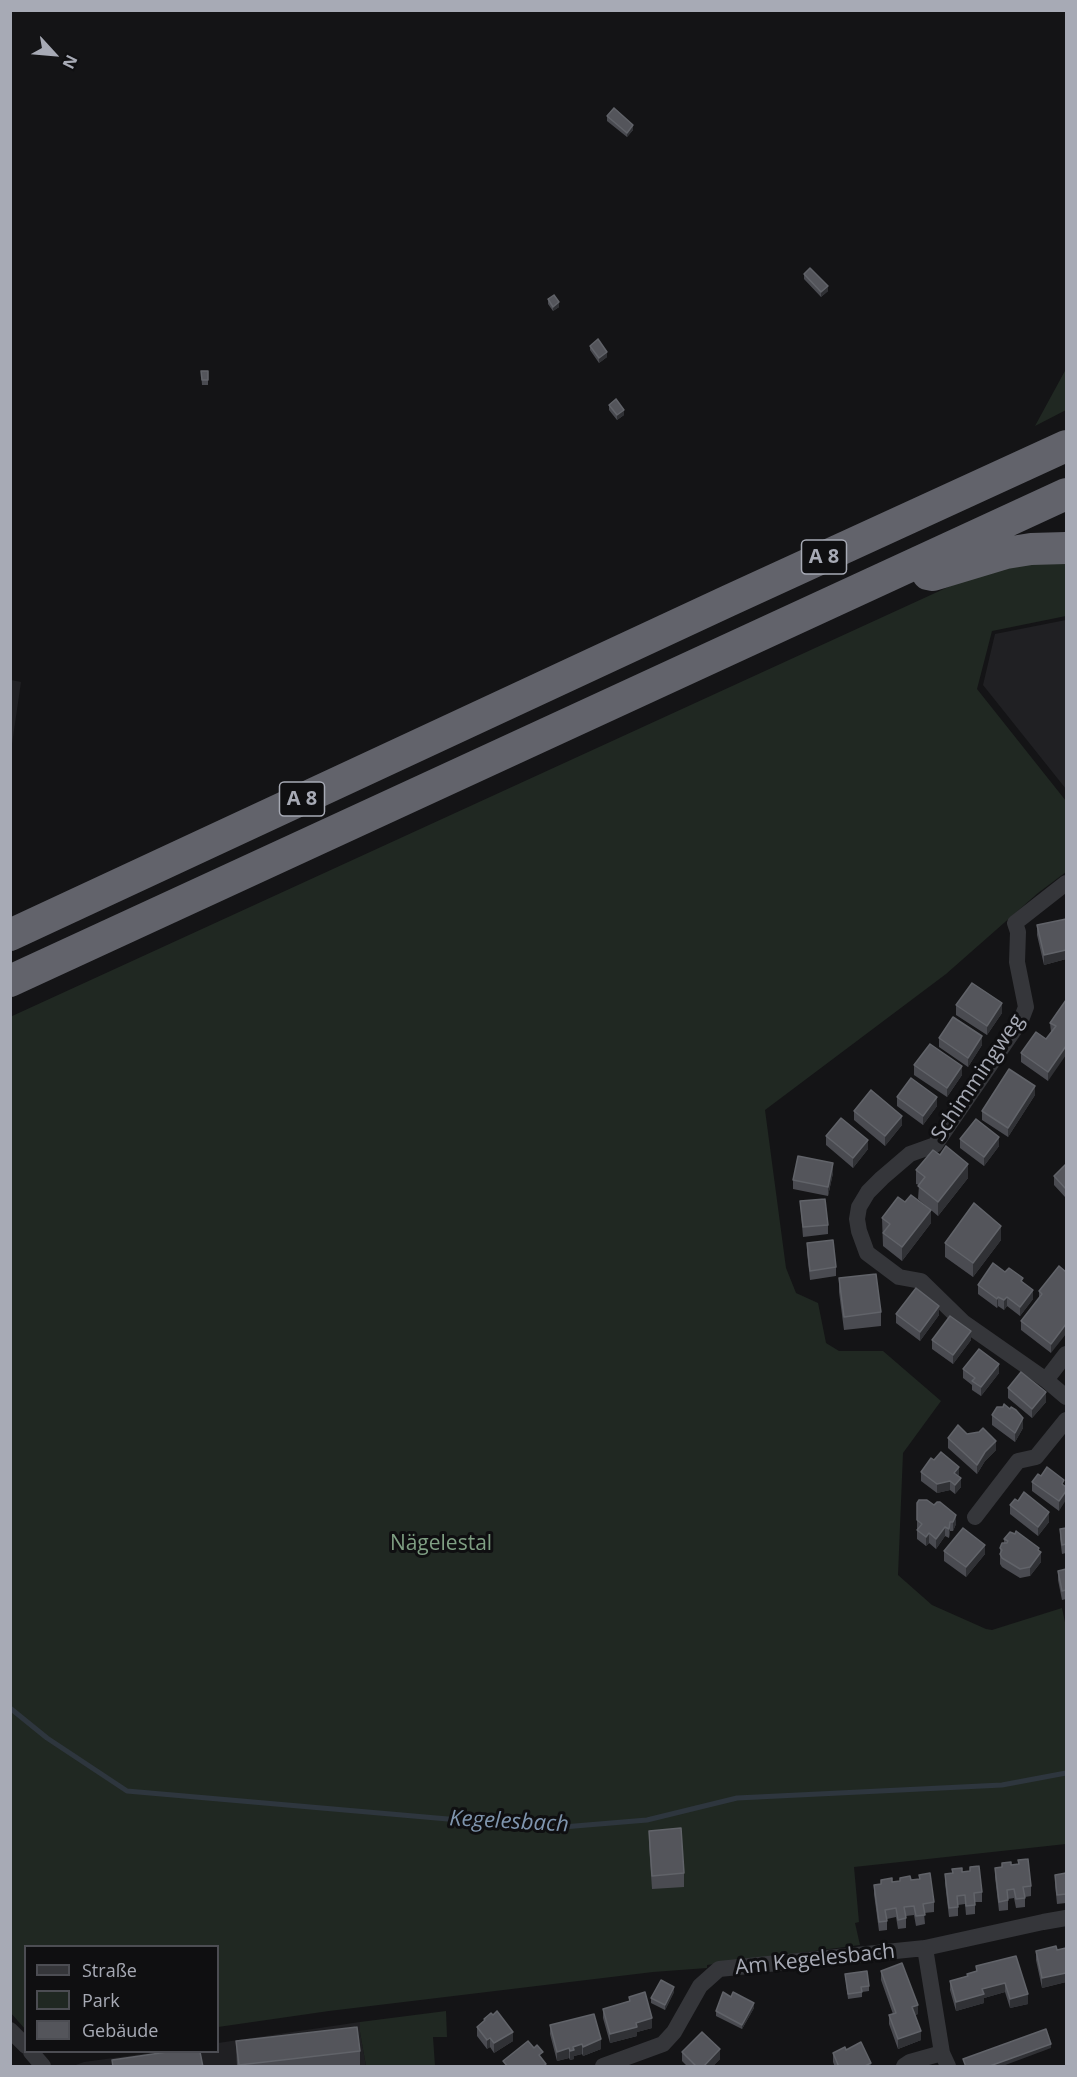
<!DOCTYPE html>
<html>
<head>
<meta charset="utf-8">
<style>
  body { margin:0 }
  #map { position:relative; width:1077px; height:2077px; overflow:hidden; background:#141416; font-family:"Open Sans",sans-serif }
  canvas { display:block }
  .frame { position:absolute; inset:0; border:12px solid #a7aab5; pointer-events:none }
  .legend { position:absolute; left:24px; top:1945px; width:195px; height:108px; box-sizing:border-box; background:#0f0f11; border:2px solid #4c4d53; margin:0; padding:8px 10px; list-style:none; font-size:18px; color:#a7aab5 }
  .legend li { display:flex; align-items:center; gap:12px; height:30px }
  .legend b { width:30px; border:2px solid #4c4d53 }
  .north { position:absolute; left:24px; top:24px; width:60px; height:60px; -webkit-text-stroke:4px #0f0f11; paint-order:stroke; rotate:116deg; font-size:16px; font-weight:700; line-height:24px; text-align:center; color:#a7aab5 }
  .north::after { content:''; display:block; margin:auto; width:21px; height:27px; background:#a7aab5; clip-path:polygon(50% 0,100% 100%,50% 72%,0 100%) }
</style>
</head>
<body>
<div id="map">
<canvas width="1077" height="2077"></canvas>
<div class="frame"></div>
<ul class="legend">
<li><b style="height:8px;background:#35363a"></b>Straße</li>
<li><b style="height:16px;background:#202822"></b>Park</li>
<li><b style="height:16px;background:#54555b"></b>Gebäude</li>
</ul>
<div class="north">N</div>
</div>
<script>
const ctx = document.querySelector('canvas').getContext('2d');
ctx.lineJoin = 'round';
function paint(path, color) { ctx.fillStyle = color; ctx.fill(path, 'evenodd'); }
const shape = rows => new Path2D(rows.map(r => 'M' + r).join(''));
function strokePath(path, color, width, dash) { ctx.strokeStyle = color; ctx.lineWidth = width; ctx.lineCap = dash ? 'butt' : 'round'; ctx.setLineDash(dash || []); ctx.stroke(path); }
function label(font, color, halo, rows, align = 'center') {
  ctx.font = font + ' "Open Sans",sans-serif'; ctx.lineWidth = 6; ctx.setLineDash([]); ctx.textBaseline = 'middle'; ctx.strokeStyle = halo; ctx.fillStyle = color; for (const [text, x, y, turn = 0] of rows) {
    ctx.save(); ctx.translate(x, y); ctx.rotate((+turn || 0) * Math.PI / 180); ctx.textAlign = isNaN(turn) ? turn : align; if (halo) ctx.strokeText(text, 0, 0); ctx.fillText(text, 0, 0); ctx.restore();
  }
}
const built = shape([
  [1066,620,1066,789,983,685,995,634],
  [11,680,21,682,11,751,10,680],
  [360,2022,360,2032,366,2066,73,2066,84,2062,157,2052,218,2052,218,2043]
]);
const green = shape([
  [1066,369,1066,410,1035,426],
  [1066,533,1066,616,992,631,977,689,1066,801,1066,872,1038,893,946,974,765,1110,786,1268,796,1293,818,1303,826,1343,839,1351,883,1351,941,1401,903,1453,898,1575,932,1605,986,1629,992,1630,1062,1608,1066,1627,1066,1844,854,1867,859,1922,855,1923,860,1945,707,1965,707,1968,653,1972,329,2011,218,2027,218,1946,26,1946,25,2029,10,2012,10,1017],
  [446,2011,447,2037,433,2037,435,2066,366,2066,360,2032,360,2022]
]);
const stream = shape([
  [10,1708,47,1738,127,1791,551,1828,647,1820,737,1798,1002,1785,1066,1773]
]);
const minor = shape([
  [1066,883,1015,923,1018,932,1017,962,1026,1007,1021,1020,935,1145,910,1154,882,1178,868,1192,859,1207,857,1219,859,1231,867,1253,899,1277,921,1281,963,1322,1046,1380,1066,1397],
  [1046,1380,1066,1354],
  [975,1517,1018,1461,1036,1457,1066,1420],
  [925,1948,942,2053,948,2066],
  [10,2030,26,2046],
  [31,2052,43,2066],
  [603,2066,663,2044,674,2032,700,1986,719,1969,925,1948,1043,1922,1066,1918],
  [904,2066,910,2062,942,2053]
]);
const motorway = shape([
  [928,574,933,575,1006,553,1031,549,1066,548],
  [10,935,728,601,1066,446],
  [10,981,1066,494]
]);
const wall = shape([
  [607,116,633,130,627,137,607,121],
  [804,274,828,291,821,297,804,279],
  [548,299,559,307,553,311,548,304],
  [590,346,607,357,599,363,590,350],
  [201,371,208,371,208,385,202,385],
  [609,405,624,415,617,420,609,410],
  [1066,919,1066,959,1044,965,1037,935,1037,925],
  [1066,1000,1048,1081,1021,1062,1021,1053,1046,1039,1051,1032,1050,1023],
  [956,1005,1002,1013,987,1035,956,1015],
  [939,1038,982,1045,968,1067,939,1047],
  [914,1065,962,1075,947,1097,914,1075],
  [1035,1095,1008,1137,982,1120,982,1111],
  [897,1097,937,1106,923,1125,897,1106],
  [854,1111,902,1125,885,1146,854,1120],
  [826,1136,868,1149,853,1168,826,1145],
  [960,1139,999,1146,984,1166,960,1148],
  [1066,1164,1065,1197,1054,1185,1054,1176],
  [916,1170,968,1178,938,1216,918,1199,919,1185,916,1184],
  [833,1173,828,1196,793,1189,793,1180],
  [800,1201,828,1225,828,1234,803,1237],
  [882,1218,931,1223,902,1261,883,1246],
  [1001,1240,973,1277,945,1257,945,1243],
  [807,1243,836,1267,836,1276,810,1280,807,1252],
  [1059,1266,1051,1353,1021,1330,1021,1321,1039,1299,1039,1291],
  [1005,1272,1023,1282,1033,1299,1020,1316,1007,1306,1004,1310,998,1306,997,1308,978,1294,978,1285],
  [839,1278,881,1312,881,1326,844,1330,839,1292],
  [896,1314,939,1315,920,1341,896,1323],
  [932,1340,971,1340,953,1364,932,1349],
  [963,1369,999,1373,981,1396,972,1390,972,1385,963,1378],
  [1008,1388,1046,1402,1032,1418,1008,1398],
  [992,1415,1023,1428,1015,1442,992,1425],
  [979,1432,996,1450,985,1461,977,1474,948,1448,948,1438],
  [921,1472,959,1476,961,1487,955,1494,950,1490,937,1493,921,1481],
  [1041,1476,1064,1486,1059,1511,1032,1491,1032,1482],
  [927,1500,956,1524,953,1531,950,1531,949,1538,945,1536,936,1549,929,1543,926,1546,917,1539,917,1503],
  [1010,1505,1049,1522,1038,1536,1010,1514],
  [1066,1528,1066,1553,1062,1554,1060,1538,1060,1529],
  [1004,1539,1039,1551,1041,1562,1030,1576,1020,1578,1002,1567,1000,1564,1000,1548,1004,1543],
  [944,1551,985,1554,966,1577,944,1561],
  [1066,1569,1066,1599,1062,1600,1058,1580,1058,1571],
  [649,1831,684,1873,684,1887,652,1889,649,1845],
  [1018,1860,1031,1886,1031,1896,1025,1897,1025,1907,1016,1908,1014,1898,1008,1899,1008,1910,999,1911,995,1877,995,1868,1018,1864],
  [962,1872,982,1892,982,1902,975,1902,975,1914,966,1915,965,1904,958,1905,958,1916,949,1917,945,1883,945,1874],
  [1066,1873,1066,1903,1057,1904,1055,1884,1055,1875],
  [919,1875,934,1902,934,1912,924,1913,925,1924,916,1926,914,1915,906,1916,906,1928,898,1929,896,1917,887,1919,887,1930,879,1931,874,1894,874,1885,919,1879],
  [1066,1948,1066,1982,1042,1988,1036,1960,1036,1951,1057,1950],
  [1016,1956,1028,2004,1010,2008,1005,1992,984,1998,984,2003,956,2011,950,1990,950,1981,967,1976,967,1974,976,1971,976,1966],
  [881,1971,918,2014,915,2015,921,2040,898,2049,889,2024,889,2015,893,2014,881,1980],
  [845,1974,869,1986,869,1991,862,1992,862,1997,848,1999],
  [674,1992,665,2010,651,2003,651,1998],
  [629,1997,652,2028,637,2032,637,2036,610,2043,603,2018,603,2009,629,2001],
  [731,1997,754,2008,742,2029,716,2016,716,2011],
  [484,2019,513,2041,494,2053,490,2047,487,2049,477,2036,477,2027,484,2021],
  [550,2025,601,2049,583,2056,582,2054,574,2056,574,2059,570,2060,569,2058,557,2061,550,2034],
  [236,2041,360,2051,360,2065,348,2067,237,2067],
  [846,2050,871,2067,835,2067,833,2062,833,2053],
  [682,2052,720,2059,712,2067,688,2067,682,2061]
]);
const shadedWall = shape([
  [633,125,633,130,627,137,627,133],
  [828,286,828,291,821,297,821,292],
  [559,302,559,307,553,311,553,307],
  [607,352,607,357,599,363,599,358],
  [624,410,624,415,617,420,617,415],
  [1066,950,1066,959,1044,965,1044,955],
  [1002,1003,1002,1013,987,1035,987,1026],
  [982,1036,982,1045,968,1067,968,1058],
  [1066,1046,1066,1055,1048,1081,1048,1072],
  [962,1066,962,1075,947,1097,947,1088],
  [1035,1086,1035,1095,1008,1137,1008,1128],
  [937,1097,937,1106,923,1125,923,1116],
  [902,1116,902,1125,885,1146,885,1136],
  [999,1137,999,1146,984,1166,984,1157],
  [868,1140,868,1149,853,1168,853,1158],
  [833,1163,833,1173,828,1196,828,1187],
  [968,1164,968,1178,938,1216,938,1202],
  [1066,1187,1066,1196,1065,1197,1065,1188],
  [931,1210,931,1223,902,1261,902,1247],
  [1001,1226,1001,1240,973,1277,973,1263],
  [1033,1290,1033,1299,1020,1316,1020,1307],
  [998,1297,998,1306,997,1308,997,1299],
  [1007,1297,1007,1306,1004,1310,1004,1300],
  [939,1306,939,1315,920,1341,920,1332],
  [1066,1324,1066,1334,1051,1353,1051,1344],
  [971,1331,971,1340,953,1364,953,1355],
  [999,1364,999,1373,981,1396,981,1387],
  [1046,1392,1046,1402,1032,1418,1032,1409],
  [1023,1418,1023,1428,1015,1442,1015,1433],
  [996,1441,996,1450,985,1461,977,1474,977,1465,985,1452],
  [959,1467,959,1476,954,1473],
  [961,1478,961,1487,955,1494,955,1485],
  [950,1481,950,1490,937,1493,937,1484],
  [1066,1491,1066,1500,1059,1511,1059,1501],
  [1049,1512,1049,1522,1038,1536,1038,1527],
  [956,1515,956,1524,953,1531,953,1522],
  [950,1522,950,1531,949,1538,949,1529],
  [945,1527,945,1536,936,1549,936,1539],
  [929,1533,929,1543,926,1546,926,1537],
  [985,1545,985,1554,966,1577,966,1567],
  [1039,1548,1039,1554,1041,1552,1041,1562,1030,1576,1030,1567],
  [1066,1973,1066,1982,1042,1988,1042,1978],
  [1005,1983,1005,1992,984,1998,984,2003,956,2011,956,2002,982,1989],
  [674,1987,674,1992,665,2010,665,2005],
  [1028,1994,1028,2004,1010,2008,1010,1999],
  [754,2003,754,2008,742,2029,742,2025],
  [918,2005,918,2014,912,2016,912,2007],
  [652,2018,652,2028,637,2032,637,2036,610,2043,610,2034,636,2023],
  [921,2031,921,2040,898,2049,898,2039],
  [513,2032,513,2041,494,2053,494,2043],
  [490,2038,490,2047,487,2049,487,2040],
  [601,2039,601,2049,583,2056,583,2047],
  [582,2044,582,2054,574,2056,574,2059,570,2060,570,2051,573,2047],
  [1051,2044,1051,2048,1000,2067,987,2067],
  [569,2048,569,2058,557,2061,557,2052],
  [720,2049,720,2059,712,2067,703,2067],
  [871,2063,871,2067,863,2067]
]);
const building = shape([
  [614,108,633,125,627,133,607,116,614,108],
  [810,268,828,286,821,292,804,274,810,268],
  [554,295,559,302,553,307,548,299,554,295],
  [598,339,607,352,599,358,590,346,598,339],
  [201,371,208,371,208,380,202,380,201,371],
  [616,399,624,410,617,415,609,405,616,399],
  [1066,919,1066,950,1044,955,1037,925,1066,919],
  [972,983,1002,1003,987,1026,956,1005,972,983],
  [1066,1000,1066,1046,1048,1072,1021,1053,1036,1032,1046,1039,1056,1026,1050,1023,1066,1000],
  [953,1017,982,1036,968,1058,939,1038,953,1017],
  [930,1044,962,1066,947,1088,914,1065,930,1044],
  [1009,1069,1035,1086,1008,1128,982,1111,1009,1069],
  [911,1078,937,1097,923,1116,897,1097,911,1078],
  [871,1090,902,1116,885,1136,854,1111,871,1090],
  [841,1118,868,1140,853,1158,826,1136,841,1118],
  [976,1119,999,1137,984,1157,960,1139,976,1119],
  [946,1146,968,1164,938,1202,918,1186,925,1177,916,1170,933,1150,940,1155,946,1146],
  [798,1156,833,1163,828,1187,793,1180,798,1156],
  [1066,1164,1066,1187,1065,1188,1054,1176,1066,1164],
  [911,1195,931,1210,902,1247,883,1233,890,1224,882,1218,898,1197,905,1202,911,1195],
  [825,1199,828,1225,803,1227,800,1201,825,1199],
  [974,1203,1001,1226,973,1263,945,1243,974,1203],
  [833,1240,836,1267,810,1271,807,1243,833,1240],
  [993,1263,1005,1272,1009,1268,1023,1278,1021,1281,1033,1290,1020,1307,1007,1297,1004,1300,998,1297,997,1299,978,1285,993,1263],
  [1059,1266,1066,1272,1066,1324,1051,1344,1021,1321,1042,1294,1039,1291,1059,1266],
  [876,1274,881,1312,844,1317,839,1278,876,1274],
  [916,1288,939,1306,920,1332,896,1314,916,1288],
  [950,1316,971,1331,953,1355,932,1340,950,1316],
  [979,1349,999,1364,981,1387,972,1381,975,1378,963,1369,979,1349],
  [1021,1372,1046,1392,1032,1409,1008,1388,1021,1372],
  [1004,1404,1010,1409,1011,1407,1016,1410,1023,1418,1015,1433,992,1415,997,1407,1003,1407,1004,1404],
  [958,1425,967,1434,979,1432,983,1428,996,1441,985,1452,977,1465,948,1438,958,1425],
  [941,1452,959,1467,954,1473,961,1478,955,1485,950,1481,937,1484,921,1472,931,1458,934,1460,941,1452],
  [1047,1467,1064,1480,1062,1484,1066,1487,1066,1491,1059,1501,1032,1482,1038,1474,1041,1476,1047,1467],
  [1024,1492,1049,1512,1038,1527,1010,1505,1015,1499,1018,1501,1024,1492],
  [919,1500,927,1500,934,1505,937,1502,940,1502,956,1515,953,1522,950,1522,949,1529,945,1527,936,1539,929,1533,926,1537,917,1530,922,1524,917,1520,917,1503,919,1500],
  [963,1528,985,1545,966,1567,944,1551,963,1528],
  [1066,1528,1066,1544,1062,1545,1060,1529,1066,1528],
  [1016,1531,1039,1548,1038,1550,1041,1552,1030,1567,1020,1569,1002,1558,1000,1554,1002,1550,1000,1548,1002,1543,1007,1543,1008,1541,1004,1539,1010,1532,1015,1534,1016,1531],
  [1066,1569,1066,1590,1062,1591,1058,1571,1066,1569],
  [681,1828,684,1873,652,1876,649,1831,681,1828],
  [1028,1859,1031,1886,1023,1887,1025,1898,1016,1899,1014,1889,1007,1890,1008,1900,999,1902,995,1868,1002,1867,1002,1863,1011,1862,1011,1865,1019,1864,1018,1860,1028,1859],
  [979,1866,982,1892,974,1893,975,1905,966,1906,965,1895,957,1896,958,1907,949,1908,945,1874,953,1873,952,1869,962,1868,962,1872,970,1871,970,1867,979,1866],
  [930,1873,934,1902,923,1904,925,1915,916,1916,914,1906,904,1907,906,1918,898,1920,896,1908,885,1910,887,1921,879,1922,874,1885,881,1884,881,1880,892,1878,892,1882,900,1881,900,1878,910,1876,911,1880,920,1879,919,1875,930,1873],
  [1066,1873,1066,1894,1057,1895,1055,1875,1066,1873],
  [1056,1946,1057,1950,1066,1948,1066,1973,1042,1978,1036,1951,1056,1946],
  [1016,1956,1028,1994,1010,1999,1005,1983,982,1989,984,1994,956,2002,950,1981,968,1976,967,1974,977,1971,976,1966,1016,1956],
  [902,1963,918,2005,912,2007,921,2031,898,2039,889,2015,896,2013,881,1971,902,1963],
  [867,1971,869,1986,861,1987,862,1992,848,1994,845,1974,867,1971],
  [661,1980,674,1987,665,2005,651,1998,661,1980],
  [645,1992,652,2018,636,2023,637,2027,610,2034,603,2009,630,2001,629,1997,645,1992],
  [723,1992,731,1997,733,1992,754,2003,742,2025,716,2011,723,1992],
  [497,2011,513,2032,494,2043,490,2038,487,2040,477,2027,485,2020,484,2019,491,2013,493,2015,497,2011],
  [594,2014,601,2039,583,2047,582,2044,573,2047,574,2050,570,2051,569,2048,557,2052,550,2025,594,2014],
  [357,2027,360,2051,239,2065,236,2041,357,2027],
  [1046,2029,1051,2044,987,2067,966,2067,963,2059,1046,2029],
  [702,2032,720,2049,703,2067,697,2067,682,2052,702,2032],
  [528,2041,534,2048,537,2045,543,2052,539,2055,546,2064,543,2067,508,2067,503,2061,528,2041],
  [861,2042,871,2063,863,2067,839,2067,833,2053,845,2047,846,2050,861,2042],
  [167,2052,200,2052,203,2067,113,2067,112,2060,167,2052]
]);
const shields = [
  [824,557,45],
  [302,799,45]
];
const shieldNames = [
  ["A 8",824,557],
  ["A 8",302,799]
];
const streetNames = [
  ["Schimmingweg",978,1078,-56],
  ["Am Kegelesbach",815,1960,-6]
];
const parkNames = [
  ["Nägelestal",441,1544]
];
const waterNames = [
  ["Kegelesbach",509,1822,3]
];
paint(built, '#202023');
paint(green, '#202822');
strokePath(stream, '#2e363e', 5);
strokePath(minor, '#35363a', 16);
strokePath(motorway, '#62636b', 32);
paint(wall, '#4a4b51');
paint(shadedWall, '#303135');
paint(building, '#54555b');
strokePath(building, '#616369', 1.5);
for (const [x, y, w] of shields) { const box = new Path2D(); box.roundRect(x - w / 2, y - 17, w, 34, 4.5); ctx.fillStyle = '#0f0f11'; ctx.fill(box); strokePath(box, '#a7aab5', 1.5); }
label('bold 20px', '#a7aab5', null, shieldNames);
label('21px', '#a7aab5', '#0f0f11', streetNames);
label('21px', '#7f9f83', '#0f0f11', parkNames);
label('italic 22px', '#7f95ae', '#0f0f11', waterNames);
</script>
</body>
</html>
